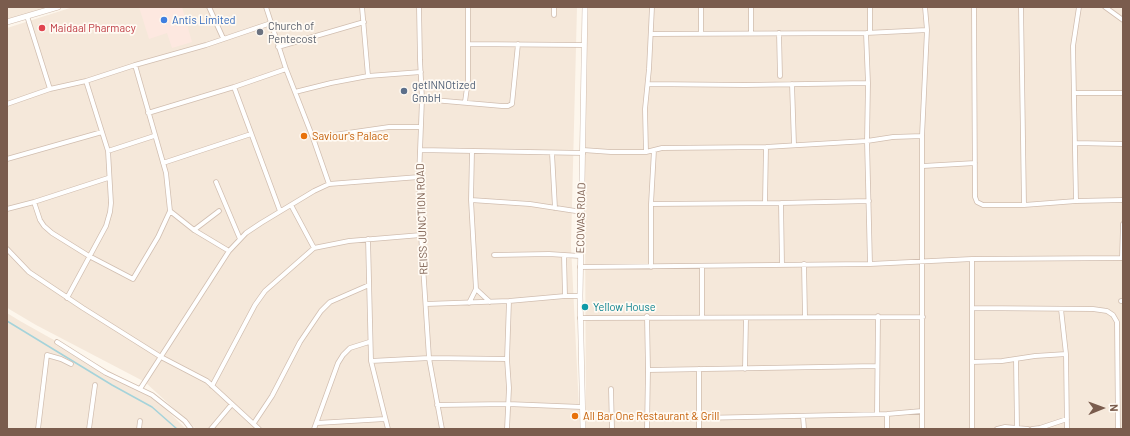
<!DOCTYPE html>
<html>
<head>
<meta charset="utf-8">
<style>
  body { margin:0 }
  #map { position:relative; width:1130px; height:436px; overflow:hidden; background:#fdf6ec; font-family:Barlow,sans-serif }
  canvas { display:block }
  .frame { position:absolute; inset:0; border:8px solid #7a5c4d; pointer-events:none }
  .north { position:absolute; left:1082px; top:388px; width:40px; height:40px; -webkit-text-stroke:3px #fffaf3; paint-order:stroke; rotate:89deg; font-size:11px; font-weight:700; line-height:16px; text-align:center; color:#7a5c4d }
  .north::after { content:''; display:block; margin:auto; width:14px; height:18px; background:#7a5c4d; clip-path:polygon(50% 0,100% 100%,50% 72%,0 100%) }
</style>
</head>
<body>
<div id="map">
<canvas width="1130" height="436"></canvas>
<div class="frame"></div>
<div class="north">N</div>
</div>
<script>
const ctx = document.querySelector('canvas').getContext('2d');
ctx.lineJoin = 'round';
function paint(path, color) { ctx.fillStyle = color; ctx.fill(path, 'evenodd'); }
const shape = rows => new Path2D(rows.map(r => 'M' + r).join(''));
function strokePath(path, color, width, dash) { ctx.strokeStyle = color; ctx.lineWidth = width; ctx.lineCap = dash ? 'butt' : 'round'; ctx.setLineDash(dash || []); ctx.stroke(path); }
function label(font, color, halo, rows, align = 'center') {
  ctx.font = font + ' Barlow,sans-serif'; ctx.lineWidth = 3.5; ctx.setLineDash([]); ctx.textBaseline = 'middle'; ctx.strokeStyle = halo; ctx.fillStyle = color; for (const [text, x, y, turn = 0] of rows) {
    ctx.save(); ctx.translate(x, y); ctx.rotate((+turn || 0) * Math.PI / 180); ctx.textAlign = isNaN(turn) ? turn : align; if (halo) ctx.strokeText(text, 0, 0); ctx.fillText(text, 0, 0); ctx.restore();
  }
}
const residential = shape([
  [7,7,57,7,7,21],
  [73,7,577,7,571,245,580,429,196,429,145,382,36,325,9,309,7,307,7,28],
  [584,7,1123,7,1123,429,586,429],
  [7,313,20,321,152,395,186,429,7,429]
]);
const commercial = shape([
  [139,7,182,7,192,42,172,48,167,33,149,39]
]);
const stream = shape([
  [7,321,112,385,152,407,177,429]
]);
const minor = shape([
  [209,7,223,38],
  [266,7,286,69,313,138,329,184],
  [362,7,368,76],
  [419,7,420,60,422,99,419,177,421,235,429,358,442,429],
  [751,7,751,33],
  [870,7,870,32],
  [974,7,975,197,977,202,983,205,1024,205,1076,201,1123,200],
  [1021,7,1024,205],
  [1105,7,1123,20],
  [554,15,554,7],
  [27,16,50,89,86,81],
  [779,33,780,76],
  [866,33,868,83,867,141,870,264],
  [651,34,866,33,927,30],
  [701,34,701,7],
  [468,44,583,45],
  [278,47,364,22],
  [648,84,745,85,868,83],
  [792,84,794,145],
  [234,87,280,211],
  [295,92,331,83,368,76,421,72],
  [1074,93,1123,93],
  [422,99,502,106,508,106,512,104,518,44],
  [465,102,468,80,468,7],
  [7,104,50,89],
  [148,113,234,87,286,69],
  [313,138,389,127,420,127],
  [1076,143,1123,144],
  [420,150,583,153],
  [583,150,611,152,646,152,662,148,766,147,867,141,893,137,922,136],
  [108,151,154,136],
  [646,152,645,109,649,69,652,7],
  [552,153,555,208],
  [7,159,102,132],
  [163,163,251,134],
  [923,166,975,163],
  [108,178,34,202,40,220,44,226,52,233,89,256,133,279,158,237,170,211,166,173,135,65],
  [216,182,240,239],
  [471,200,530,204,582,212],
  [1076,201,1073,46,1079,7],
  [765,203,766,147],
  [781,203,782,265],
  [651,204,781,203,869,201],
  [291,205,314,248],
  [7,209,34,202],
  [170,211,194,230,229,251],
  [194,230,219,211],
  [368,239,371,361,388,429],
  [7,249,29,272,83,308,161,357,207,381,259,429],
  [494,255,549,254,580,256],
  [564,255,565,296],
  [1122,258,1123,224],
  [972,259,972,429],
  [804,264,805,317],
  [580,267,870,264,972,259,1123,258],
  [651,267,651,204,654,150],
  [476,289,490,302],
  [67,298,106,226,110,212,111,203,108,151,86,81,135,65,206,45,271,23],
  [1121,301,1123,301],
  [469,303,476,289,471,200,472,151],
  [426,304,509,301,565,296,580,296],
  [972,308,1093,309,1107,311,1113,315,1117,322,1118,429],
  [1061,309,1066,354,1067,429],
  [647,316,648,370,647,429],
  [702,317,702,266],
  [580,318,923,317],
  [57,342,106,373,152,395,185,421,191,429],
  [1016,359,1017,428],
  [371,361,429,358,507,359],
  [972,362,1002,361,1035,356,1066,354],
  [699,369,699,429],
  [745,369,746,318],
  [648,370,877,366],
  [212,386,255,305,265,291,314,248,349,241,421,235],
  [140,389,229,251,246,233,261,223,314,191,329,184,419,177],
  [611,389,612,429],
  [437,405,508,404,582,407],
  [877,414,878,316],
  [803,416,804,429],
  [699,418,887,414,922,411],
  [254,423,272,396,300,342,321,311,330,302,369,285],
  [317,423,385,419],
  [38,429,47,355,61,359,71,364],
  [89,429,95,385],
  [139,429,140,421],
  [211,429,232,404],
  [314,429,338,363,343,355,350,348,369,342],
  [507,429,509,388,507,359,509,301],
  [887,429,887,414],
  [922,429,922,136,927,30,925,7],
  [997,429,1005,427,1028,429],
  [1032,429,1040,428,1067,419]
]);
const tertiary = shape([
  [7,22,58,7],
  [583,429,580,296,585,7]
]);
const markers = [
  [164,20,4,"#3f7fe0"],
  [42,28,4,"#e0444e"],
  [260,32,4,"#6b7280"],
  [404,91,4,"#5c6f8a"],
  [304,136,4,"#e8710a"],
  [585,307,4,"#0f9aa8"],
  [575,416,4,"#e8710a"]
];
const shopNames = [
  ["Antis Limited",172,20]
];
const worshipNames = [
  ["Church of",268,26],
  ["Pentecost",268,39]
];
const healthNames = [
  ["Maidaal Pharmacy",50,28]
];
const serviceNames = [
  ["getINNOtized",412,85],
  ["GmbH",412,98]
];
const foodNames = [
  ["Saviour's Palace",312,136],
  ["All Bar One Restaurant & Grill",583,416]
];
const streetNames = [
  ["ECOWAS ROAD",581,218,-89],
  ["REISS JUNCTION ROAD",422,219,-92]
];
const cultureNames = [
  ["Yellow House",593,307]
];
paint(residential, '#f5e8da');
paint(commercial, '#fde8e0');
strokePath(stream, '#a5d3da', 1.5);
strokePath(minor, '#d1beb0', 5.5);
strokePath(tertiary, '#d1beb0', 6);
strokePath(minor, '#fff', 4);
strokePath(tertiary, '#fff', 5);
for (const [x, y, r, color] of markers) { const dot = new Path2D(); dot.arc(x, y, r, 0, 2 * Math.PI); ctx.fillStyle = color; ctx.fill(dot); strokePath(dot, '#fffaf3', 1.5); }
label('11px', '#366cbe', '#fffaf3', shopNames, 'left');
label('11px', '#5b616d', '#fffaf3', worshipNames, 'left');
label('11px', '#be3a42', '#fffaf3', healthNames, 'left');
label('11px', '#4e5e75', '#fffaf3', serviceNames, 'left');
label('11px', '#c56008', '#fffaf3', foodNames, 'left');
label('11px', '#7a5c4d', '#fffaf3', streetNames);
label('11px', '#0d838f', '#fffaf3', cultureNames, 'left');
</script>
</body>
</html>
